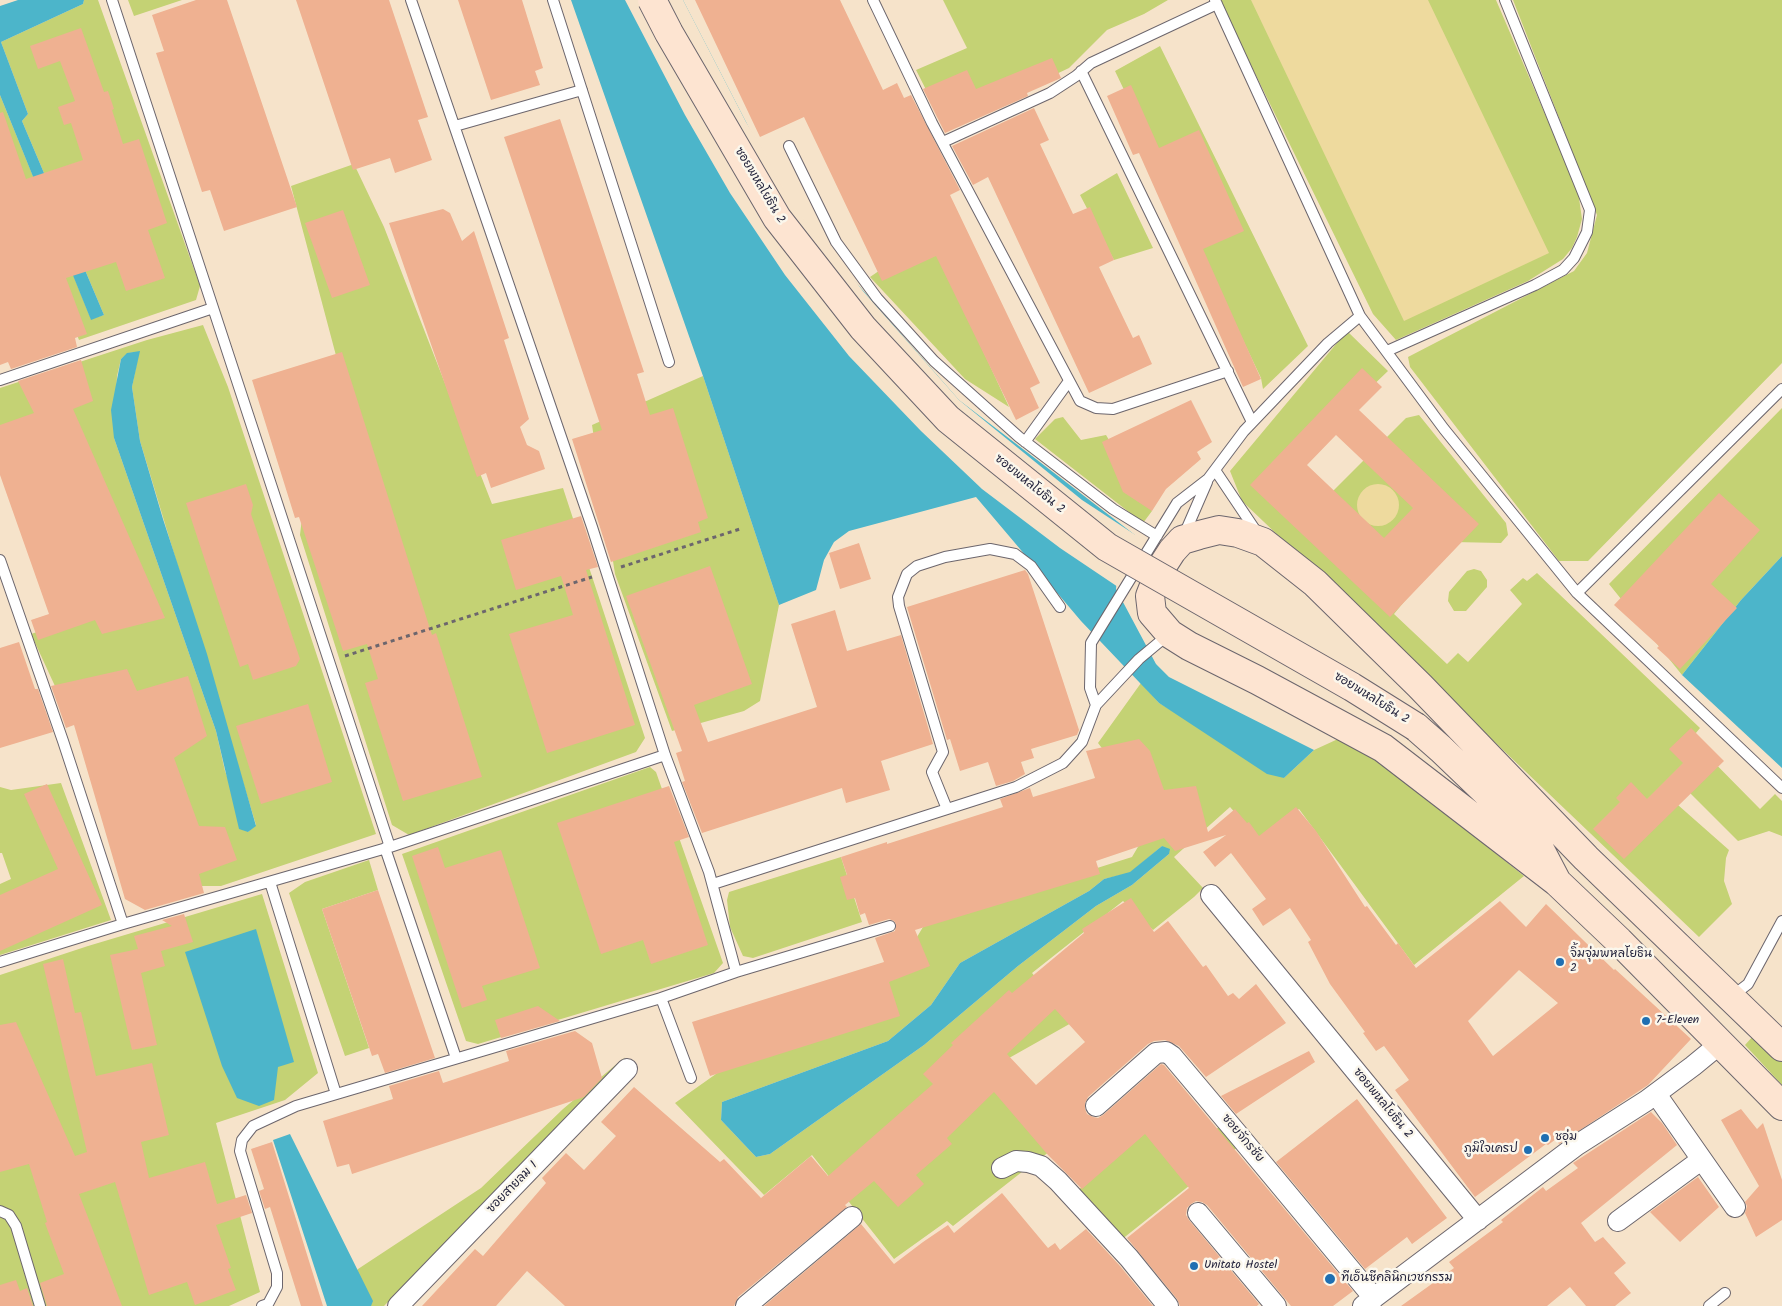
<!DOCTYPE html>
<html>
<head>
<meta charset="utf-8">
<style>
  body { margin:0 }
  canvas { display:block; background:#f6e3ca }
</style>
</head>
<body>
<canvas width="1782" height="1306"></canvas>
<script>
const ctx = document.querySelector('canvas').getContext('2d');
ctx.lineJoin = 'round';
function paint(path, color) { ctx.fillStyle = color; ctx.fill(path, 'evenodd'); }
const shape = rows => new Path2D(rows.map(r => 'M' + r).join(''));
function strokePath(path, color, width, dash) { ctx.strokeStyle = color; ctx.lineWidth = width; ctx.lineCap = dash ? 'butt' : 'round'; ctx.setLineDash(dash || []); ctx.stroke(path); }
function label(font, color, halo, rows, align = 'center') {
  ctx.font = font + ' Kalam,"Playpen Sans Thai",sans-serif'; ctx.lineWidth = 5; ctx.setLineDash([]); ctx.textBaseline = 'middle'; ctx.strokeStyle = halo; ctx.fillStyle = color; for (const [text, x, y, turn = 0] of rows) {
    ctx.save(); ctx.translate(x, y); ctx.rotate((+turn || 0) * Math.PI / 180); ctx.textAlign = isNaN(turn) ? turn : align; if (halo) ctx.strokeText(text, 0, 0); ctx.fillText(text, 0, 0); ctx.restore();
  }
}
const green = shape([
  [84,0,98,0,200,286,196,300,79,340,0,138,0,95,91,319,104,315,22,121,28,114,1,42,83,4],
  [128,0,182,0,134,16],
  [943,0,1168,0,1144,14,1107,30,1069,68,945,127,916,70,967,48],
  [1219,0,1496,0,1578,191,1582,219,1577,237,1572,248,1563,259,1528,281,1396,340,1373,314],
  [1513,0,1782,0,1782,363,1588,561,1559,561,1410,367,1408,357,1574,271,1587,253,1597,215],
  [1160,46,1308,346,1263,389,1261,378,1115,71],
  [354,164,384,227,492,504,563,488,645,738,636,752,409,835,392,825,300,535,305,491,347,397,291,186],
  [1117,173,1153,248,1114,260,1080,195],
  [930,236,1009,407,965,379,870,277],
  [203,325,228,387,376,834,221,886,199,886,60,697,31,634,94,613,0,428,0,388,147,340],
  [139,352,132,387,140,441,256,825,248,832,225,771,216,731,114,438,117,376,121,359,128,353],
  [1347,331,1388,371,1296,459,1327,497,1406,418,1419,415,1506,523,1508,535,1501,543,1453,542,1394,614,1447,664,1458,653,1468,662,1522,604,1510,590,1523,578,1527,581,1537,573,1700,728,1691,739,1760,809,1775,794,1782,801,1782,836,1769,831,1738,841,1690,793,1678,805,1729,850,1726,858,1724,881,1732,904,1699,937,1242,501,1230,471],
  [703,376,779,605,760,701,744,711,672,731,615,574,592,425],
  [1782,408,1782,556,1741,600,1682,675,1609,584],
  [1063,417,1081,440,1106,435,1152,511,1143,523,1035,439,1055,419],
  [1474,569,1481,571,1487,580,1487,587,1466,611,1454,611,1448,601,1449,592,1467,571],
  [1141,683,1159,703,1284,778,1314,750,1338,739,1374,756,1524,876,1414,965,1299,809,1260,841,1230,807,1174,857,1203,888,1194,897,1153,930,1123,901,1032,973,1073,1022,1002,1062,1060,1144,1027,1168,953,1226,947,1221,894,1259,812,1155,764,1195,675,1103,778,1030,899,967,926,922,1132,857,1155,818,1098,743],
  [1162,846,1169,854,1132,885,1096,906,1018,966,924,1045,770,1154,756,1157,721,1120,722,1102,888,1041,931,1005,960,963,1089,891,1104,879,1130,873],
  [650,767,656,772,723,963,714,973,478,1044,466,1041,402,854],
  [61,783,111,920,0,955,0,884,11,879,2,853,0,853,0,787,11,790],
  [841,857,862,922,753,958,743,956,730,927,727,900,729,892],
  [369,860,378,890,322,909,369,1048,345,1056,289,893,305,882],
  [262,894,318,1073,285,1100,216,1123,260,1292,229,1306,0,1306,0,975,88,946],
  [1754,1035,1782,1060,1782,1085,1745,1045],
  [625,1057,384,1306,327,1306,358,1269,481,1188,563,1109],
  [1221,1125,1239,1146,1121,1240,1077,1191,1147,1131,1176,1166]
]);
const sand = shape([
  [1251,0,1428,0,1549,253,1404,321],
  '1357 505a21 21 0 1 1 42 0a21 21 0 1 1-42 0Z'
]);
const water = shape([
  [18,0,84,0,83,4,1,42,28,114,22,121,104,315,91,320,0,95,0,6],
  [571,0,683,0,790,207,959,400,1135,535,1118,568,1116,589,1156,664,1169,677,1314,750,1284,778,1267,774,1159,703,1081,621,976,497,849,531,834,542,824,560,816,590,779,605,703,376],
  [140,351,132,387,140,441,163,519,207,654,256,826,248,832,239,829,216,731,114,438,111,410,121,359,127,353],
  [1782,556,1782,768,1682,675,1741,600],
  [1162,846,1170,849,1169,854,1132,885,1096,906,1018,966,924,1045,770,1154,756,1157,721,1120,722,1102,888,1041,931,1005,960,963,1089,891,1104,879,1130,872],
  [256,929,294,1062,278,1067,274,1100,259,1106,237,1098,222,1066,185,952],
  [290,1134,373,1301,371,1306,327,1306,273,1140]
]);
const pier = shape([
  [625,0,683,0,746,122,764,151,792,206,833,252,863,291,959,400,1082,500,1137,536,1120,569,1118,587,1060,548,982,489,921,431,849,356,785,275,730,193,685,115]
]);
const building = shape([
  [196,0,227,0,297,207,224,231,210,190,202,192,156,53,164,51,152,15],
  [296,0,389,0,428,117,418,120,432,160,395,173,390,158,353,170],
  [458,0,522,0,543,68,535,71,540,85,491,100],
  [695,0,840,0,883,90,897,83,904,98,911,95,960,190,950,195,1040,383,1030,388,1039,408,1016,420,936,256,882,281,804,117,760,137],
  [81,28,104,92,108,91,114,109,112,110,123,144,139,139,167,223,148,230,165,278,126,291,116,262,66,278,87,334,75,338,77,347,11,369,8,362,0,365,0,113,3,112,26,179,83,160,71,123,64,125,58,107,75,101,60,61,38,69,30,46],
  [1052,58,1061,78,1027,93,1028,96,945,133,923,89,967,70,976,89],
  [1131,85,1159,148,1199,130,1244,231,1203,249,1261,379,1243,387,1139,153,1133,155,1107,96],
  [1034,108,1049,140,1040,144,1073,214,1090,207,1114,260,1099,267,1133,338,1139,335,1152,364,1089,393,988,177,973,185,952,146],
  [560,119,644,372,637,374,650,415,673,408,708,518,698,522,701,532,611,562,572,439,602,430,504,137],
  [443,209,450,213,462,241,474,231,509,338,504,340,529,419,520,427,527,445,539,451,545,469,491,488,486,473,477,477,389,223],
  [343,210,370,285,332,298,305,223],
  [342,352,432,635,436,633,482,777,403,801,365,683,378,679,367,644,343,651,299,517,295,518,252,380],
  [81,360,93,401,73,409,165,618,102,634,95,620,38,640,31,620,49,614,0,475,0,425,34,413,18,381],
  [1362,368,1382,387,1359,410,1479,524,1390,617,1250,485],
  [1336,435,1413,508,1384,538,1307,465],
  [1191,400,1212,442,1197,452,1201,459,1166,489,1152,511,1123,492,1102,442],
  [246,484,253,505,251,514,300,659,296,666,253,680,248,664,240,667,186,503],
  [1719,493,1760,530,1711,584,1737,608,1680,669,1657,648,1659,646,1614,605],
  [581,516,598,567,586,570,635,725,547,753,509,634,573,615,561,576,516,590,501,540],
  [859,543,871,579,840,589,829,553],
  [710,566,752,684,694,705,708,742,817,707,791,624,835,610,847,651,901,635,933,744,881,761,890,790,846,803,842,788,702,833,682,782,685,781,676,753,682,751,626,596],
  [1025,570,1028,574,1079,730,1077,735,1031,749,1034,758,1021,762,1025,774,1013,781,996,786,988,762,960,771,950,739,947,740,907,607],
  [19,642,35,689,38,689,53,732,0,748,0,648],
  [127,669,137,691,188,676,207,736,174,758,199,826,225,827,237,860,199,874,204,893,145,910,125,899,74,725,66,728,51,686],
  [308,704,332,782,261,804,236,726],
  [1691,728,1724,761,1624,859,1593,829,1620,802,1616,798,1631,782,1647,799,1683,763,1669,749],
  [1139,739,1150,751,1164,790,1196,786,1208,832,1235,809,1247,823,1249,822,1259,836,1296,807,1316,831,1365,907,1367,906,1396,945,1398,943,1416,968,1500,901,1526,927,1546,904,1614,970,1615,969,1691,1039,1648,1085,1639,1091,1559,1144,1556,1139,1548,1145,1546,1144,1475,1197,1395,1090,1409,1080,1384,1046,1376,1051,1363,1033,1365,1032,1330,984,1308,942,1311,940,1290,908,1263,926,1252,909,1266,899,1231,853,1215,867,1203,852,1226,835,1175,851,1164,838,1096,861,1100,874,915,930,930,966,889,982,900,1016,710,1076,692,1022,884,962,875,938,895,931,896,924,894,921,889,919,869,925,865,913,860,915,855,898,847,900,840,877,847,875,841,857,887,842,887,844,1003,807,1000,799,1030,788,1033,797,1095,778,1086,751],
  [1519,970,1558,1003,1493,1056,1468,1021],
  [47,784,102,905,0,951,0,895,58,869,24,794],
  [669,786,689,837,674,842,708,945,651,964,643,940,601,954,557,823],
  [438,847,445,868,501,850,540,968,482,986,487,1000,462,1008,412,856],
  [378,890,435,1058,385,1073,378,1054,372,1056,322,909],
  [1131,898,1154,932,1168,921,1203,967,1206,965,1228,996,1233,993,1239,999,1256,984,1286,1023,1206,1077,1179,1046,1165,1040,1154,1041,1148,1044,1088,1097,1085,1103,1085,1109,1087,1114,1093,1117,1098,1118,1103,1115,1161,1064,1164,1065,1353,1291,1333,1306,1291,1306,1207,1205,1202,1202,1196,1201,1191,1204,1187,1208,1186,1215,1189,1220,1259,1304,1257,1306,1180,1306,1177,1299,1127,1238,1189,1188,1145,1134,1082,1189,1048,1155,994,1092,947,1138,952,1144,916,1175,924,1184,898,1207,874,1181,845,1205,847,1207,738,1297,734,1306,565,1306,527,1271,496,1306,422,1306,475,1249,483,1256,546,1183,542,1178,566,1153,584,1170,616,1136,601,1122,634,1087,720,1162,724,1159,761,1198,811,1156,828,1176,933,1084,923,1074,953,1045,951,1043,1009,990,1012,993,1084,933,1082,929],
  [1055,1009,1085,1042,1036,1085,1007,1054],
  [184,914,193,942,161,951,165,966,141,973,157,1045,132,1050,110,955,138,949,134,936,172,926,162,920],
  [63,959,75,1013,81,1012,96,1076,152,1063,169,1135,141,1142,149,1178,205,1162,217,1204,246,1195,252,1213,216,1225,231,1268,228,1269,236,1290,195,1305,187,1282,149,1295,115,1182,79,1194,122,1306,47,1306,40,1283,64,1274,45,1223,47,1222,29,1164,0,1172,0,1025,16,1022,75,1156,87,1152,43,964],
  [538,1006,560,1021,501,1038,495,1020],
  [575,1031,592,1043,602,1078,584,1097,352,1174,349,1164,337,1167,323,1121,393,1099,389,1086,439,1071,443,1083,509,1061,506,1051],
  [1309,1051,1315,1062,1236,1114,1221,1096],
  [1357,1099,1447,1218,1412,1244,1407,1237,1365,1269,1276,1162],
  [1741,1109,1757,1129,1763,1123,1782,1180,1782,1220,1756,1237,1745,1213,1747,1206,1745,1202,1759,1186,1721,1120],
  [1651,1112,1662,1123,1677,1145,1581,1223,1595,1242,1603,1237,1626,1263,1614,1273,1631,1293,1615,1306,1586,1306,1570,1287,1547,1306,1401,1306,1454,1268,1449,1262,1503,1222,1501,1220,1543,1187,1546,1191,1578,1168,1573,1163],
  [272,1142,323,1306,301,1306,270,1207,265,1209,259,1191,264,1189,251,1149],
  [1698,1177,1719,1207,1680,1242,1650,1212],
  [1002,1193,1048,1248,1055,1243,1060,1250,1086,1229,1120,1266,1153,1306,764,1306,861,1224,894,1264,923,1242,948,1225,954,1233],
  [16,1280,20,1291,27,1288,33,1306,0,1306,0,1285]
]);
const path = shape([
  [621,567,740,529],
  [345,656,592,577]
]);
const lane = shape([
  [112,0,390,847],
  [411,0,592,527,665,755,709,872,736,972,890,926],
  [553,0,669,362],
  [873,0,932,123,1080,401,1096,408,1113,409,1228,371],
  [1215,0,1360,316,1444,429,1577,593,1782,788],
  [1081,71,1252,422],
  [455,126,582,90],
  [943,142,1050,93,1076,76,1091,63,1217,4],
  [789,146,836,242,877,298,934,361,1019,437,1113,509,1157,536],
  [1387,351,1535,285,1563,270,1574,258,1587,232,1590,210,1505,0],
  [0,380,213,308],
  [1025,442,1069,381],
  [1215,470,1258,534],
  [1184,535,1207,482],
  [0,560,63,741,123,924],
  [1577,593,1782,389],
  [1169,634,1139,659,1096,705,1090,688,1091,643,1177,503,1208,479,1244,431,1328,343,1360,316],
  [947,809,932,772,943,752,899,606,898,597,907,574,917,566,945,557,990,549,1015,554,1031,566,1060,607],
  [385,848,456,1058],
  [270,882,336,1094],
  [713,884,1016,787,1063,763,1082,742,1096,705],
  [0,962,123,924,390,847,665,755],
  [1731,997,1748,984,1782,921],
  [661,998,691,1078],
  [0,1211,9,1215,16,1226,40,1306],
  [262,1306,268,1304,277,1287,277,1273,240,1151,242,1140,253,1126,296,1106,661,998,736,972],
  [1709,1306,1725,1293]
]);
const street = shape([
  [1211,895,1478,1220],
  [1656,1094,1735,1207],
  [1096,1106,1156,1053,1166,1052,1172,1056,1241,1138,1374,1298],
  [1002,1168,1016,1161,1028,1162,1041,1166,1058,1181,1129,1258,1168,1306],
  [1198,1213,1276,1306],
  [1618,1221,1701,1160],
  [398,1306,627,1069],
  [746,1306,852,1217],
  [1363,1306,1577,1145,1646,1101,1693,1066,1721,1043]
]);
const secondary = shape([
  [1416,727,1441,749,1534,838,1557,882,1619,941,1782,1106],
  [1557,882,1383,748,1257,680,1189,646,1170,634,1152,613,1150,596,1161,568,1172,551,1182,540,1199,535,1219,530,1238,533,1263,542,1315,583,1420,686,1586,858,1782,1047]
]);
const secondaryBridge = shape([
  [652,0,669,33,777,218,863,328,948,419,1107,547,1352,687,1416,727]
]);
const markers = [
  [1560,962,5,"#1f6fb2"],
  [1646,1021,5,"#1f6fb2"],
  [1545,1138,5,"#1f6fb2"],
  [1528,1150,5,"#1f6fb2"],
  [1194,1266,5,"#1f6fb2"],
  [1330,1279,6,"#1f6fb2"]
];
const streetNames = [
  ["ซอยพหลโยธิน 2",759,186,59],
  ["ซอยพหลโยธิน 2",1029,485,39],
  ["ซอยพหลโยธิน 2",1371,699,32],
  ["ซอยพหลโยธิน 2",1382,1104,51],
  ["ซอยจักรชัย",1242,1139,50],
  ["ซอยสายลม 1",513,1188,-46]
];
const poiNames = [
  ["จิ้มจุ่มพหลโยธิน",1570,955],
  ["2",1570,969],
  ["7-Eleven",1656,1021],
  ["ชอุ่ม",1555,1138],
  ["ภูมิใจเครป",1518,1150,"right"],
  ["Unitato Hostel",1204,1266],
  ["ทีเอ็นซีคลินิกเวชกรรม",1341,1279]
];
paint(green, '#c4d274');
paint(sand, '#eeda9e');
paint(water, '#4cb5ca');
paint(pier, '#f6e3ca');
paint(building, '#efb191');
strokePath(lane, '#6c666d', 12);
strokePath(street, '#6c666d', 22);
strokePath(secondary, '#6c666d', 30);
strokePath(path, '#6c666d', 3, [4, 4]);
strokePath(lane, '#fff', 10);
strokePath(street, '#fff', 20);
strokePath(secondary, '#fde4d1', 28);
strokePath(secondaryBridge, '#6c666d', 30, []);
strokePath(secondaryBridge, '#fde4d1', 28);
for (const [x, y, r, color] of markers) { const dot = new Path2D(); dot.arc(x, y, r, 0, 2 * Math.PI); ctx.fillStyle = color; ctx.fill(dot); strokePath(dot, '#fbf7ec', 2); }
label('12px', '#22223b', '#fbf7ec', streetNames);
label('12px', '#22223b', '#fbf7ec', poiNames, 'left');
</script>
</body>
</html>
